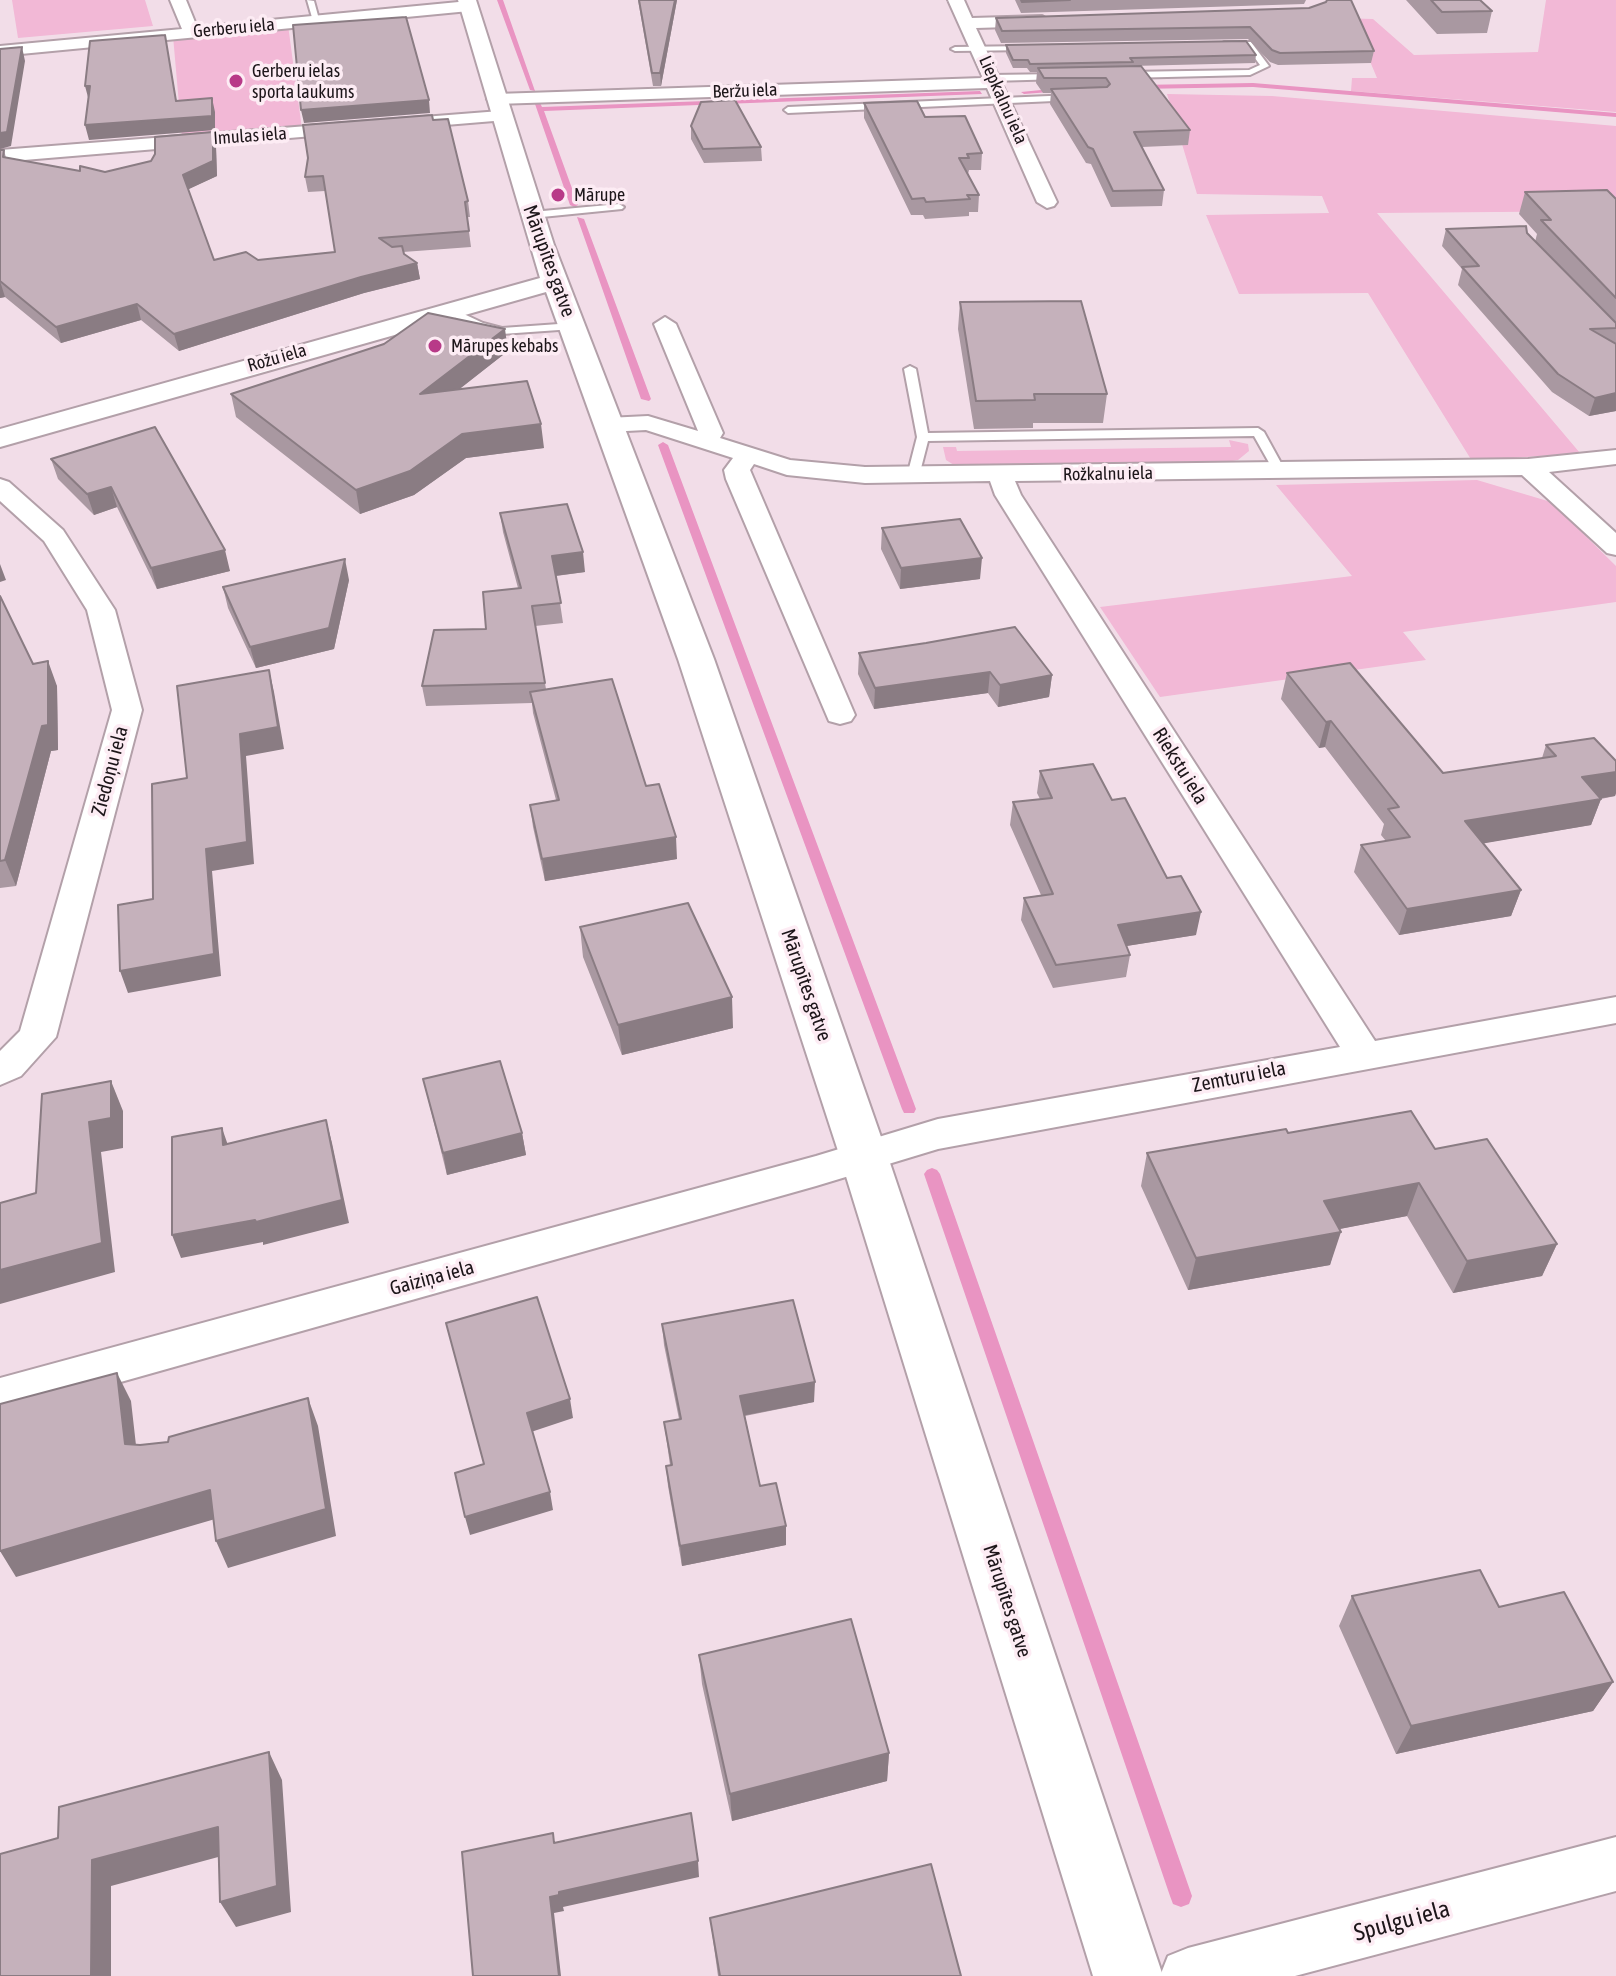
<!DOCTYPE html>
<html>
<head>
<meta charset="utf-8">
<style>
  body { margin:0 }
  canvas { display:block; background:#f2dde8 }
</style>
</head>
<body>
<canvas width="1616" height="1976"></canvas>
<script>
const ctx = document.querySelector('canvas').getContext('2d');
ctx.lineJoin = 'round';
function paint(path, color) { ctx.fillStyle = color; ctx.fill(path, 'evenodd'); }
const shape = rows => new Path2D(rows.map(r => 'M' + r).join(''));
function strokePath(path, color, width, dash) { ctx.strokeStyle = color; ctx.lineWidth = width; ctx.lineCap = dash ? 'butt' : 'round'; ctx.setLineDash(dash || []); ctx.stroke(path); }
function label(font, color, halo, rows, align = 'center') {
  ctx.font = font + ' "Asap Condensed",sans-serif'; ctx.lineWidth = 7; ctx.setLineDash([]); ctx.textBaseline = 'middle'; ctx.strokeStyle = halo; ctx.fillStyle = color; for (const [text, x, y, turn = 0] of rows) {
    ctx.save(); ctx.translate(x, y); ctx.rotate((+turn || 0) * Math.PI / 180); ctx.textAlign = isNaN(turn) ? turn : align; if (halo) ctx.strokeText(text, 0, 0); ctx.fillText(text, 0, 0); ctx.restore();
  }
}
const green = shape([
  [12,0,145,0,153,26,18,38],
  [1546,0,1616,0,1616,112,1351,91,1352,78,1377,78,1359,35,1337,18,1373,19,1414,55,1538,52],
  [288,25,302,129,182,138,173,36],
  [1167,94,1272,96,1616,126,1616,211,1377,213,1580,453,1472,461,1368,293,1239,294,1206,215,1329,213,1322,196,1197,194],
  [1229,440,1248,444,1249,451,1238,460,1213,464,981,467,954,465,946,460,943,447,956,447,957,451,1231,447],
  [1477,480,1551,502,1616,566,1616,602,1403,632,1426,660,1160,697,1100,607,1352,576,1276,485]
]);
const stream = shape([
  [497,0,503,0,535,91,530,90,497,0],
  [1253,83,1616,113,1616,117,1253,87,1138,89,1135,87,1138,85,1253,83],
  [1061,88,1063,91,1024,94,1021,92,1061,88],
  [980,91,982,94,544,111,578,205,574,207,570,205,535,104,540,103,542,107,980,91],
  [577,217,584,219,651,399,649,401,641,399,577,217],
  [663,442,668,445,916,1109,914,1113,904,1113,902,1109,658,445,663,442],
  [932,1168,937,1170,940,1174,1192,1896,1189,1904,1181,1907,1173,1904,1170,1896,924,1174,927,1170,932,1168]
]);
const service = shape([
  [307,0,314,1,320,23,313,21,307,0],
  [1224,42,1251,42,1269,66,1250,75,1126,78,1122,75,1126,72,1249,70,1260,65,1246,46,1227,46,1224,42],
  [1029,46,1032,50,955,51,951,49,955,47,1029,46],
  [1060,74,1063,79,991,81,987,78,991,75,1060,74],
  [1073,95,1076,100,788,113,784,110,788,107,1073,95],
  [619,204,624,207,622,209,532,218,527,215,532,212,619,204],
  [451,308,483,323,502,328,573,323,579,326,573,329,502,334,475,328,447,313,447,309,451,308],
  [910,366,916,369,928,433,1258,428,1264,432,1286,472,1276,475,1254,436,928,441,919,476,909,479,907,476,917,437,904,369,910,366]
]);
const minor = shape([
  [170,0,186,0,197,27,469,1,477,6,469,11,0,56,0,46,182,29,170,0],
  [948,0,964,0,972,18,1042,16,1050,21,1042,26,976,28,1057,202,1054,206,1047,208,1037,202,987,88,496,104,487,99,496,94,983,78,948,0],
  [500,111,506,112,509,116,506,120,0,162,0,150,500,111],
  [665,317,676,324,723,433,720,438,790,460,865,467,1528,459,1616,450,1616,464,1549,472,1616,533,1616,555,1607,553,1522,475,1015,481,1021,495,1375,1041,1616,997,1616,1023,938,1149,816,1186,0,1416,0,1378,816,1156,938,1119,1340,1047,995,495,990,481,865,483,787,475,754,464,750,470,855,715,851,721,840,724,829,721,726,479,724,470,733,458,646,430,607,432,598,430,595,425,598,420,607,418,648,416,698,431,654,324,665,317],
  [0,479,9,482,63,530,115,610,142,710,56,1037,21,1076,0,1085,0,1051,20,1031,112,710,87,610,44,541,0,501,0,479],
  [1616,1837,1616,1891,1295,1976,1160,1976,1168,1956,1188,1948,1616,1837]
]);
const tertiary = shape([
  [458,0,476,0,554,245,714,659,888,1157,1163,1976,1093,1976,840,1157,678,659,546,292,0,447,0,429,540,278,458,0]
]);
const wall = shape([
  [638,0,677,0,661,86,653,86],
  [1015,0,1306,0,1304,4,1021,13],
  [1406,0,1480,0,1492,11,1487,33,1437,34],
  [1326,2,1374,51,1371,63,1278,65,1270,62,1248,39,1001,43,995,30,996,18,1309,8],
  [1006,45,1256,55,1255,63,1132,66,1190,130,1188,145,1142,147,1164,190,1162,206,1111,207,1091,164,1086,163,1050,104,1051,93,1043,93,1036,83,1037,72,1030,72,1027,68,1013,68,1006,53],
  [864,103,925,117,982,153,981,170,969,170,968,174,979,195,978,212,969,212,969,216,925,219,923,215,911,215,864,118],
  [433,120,468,201,470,217,467,217,471,247,403,252,404,254,417,263,420,279,364,293,179,351,141,320,61,343,5,297,0,298,0,150,4,150,6,158,80,171,105,172,151,161,213,132,216,147,217,176,188,189,214,260,258,260,335,252,325,191,308,192,305,177],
  [691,126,761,147,762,161,704,163,691,139],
  [1525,192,1616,199,1616,411,1589,416,1552,392,1458,285,1462,269,1442,246,1446,229,1527,233,1535,242,1537,234,1519,214],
  [960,302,1107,394,1103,423,1033,423,1033,428,974,429,958,329],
  [508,351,459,389,544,448,466,458,414,495,360,514,236,417,231,394],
  [155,427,230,571,157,589,117,507,94,515,58,479,51,459],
  [500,513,585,572,556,576,563,623,535,626,546,689,646,786,677,859,545,881,533,827,530,805,556,800,533,713,532,703,426,706,422,686,486,629,518,588,503,532],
  [882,528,980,579,900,589,881,549],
  [349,580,334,649,256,668,228,608,223,587],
  [0,596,33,664,57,686,58,750,51,751,16,886,0,888],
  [926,643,1052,675,1049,697,998,707,988,693,874,709,858,674,859,653],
  [1287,673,1443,773,1542,758,1546,745,1616,761,1616,793,1615,796,1601,799,1591,825,1483,843,1521,890,1511,916,1399,935,1354,872,1361,845,1386,841,1381,835,1384,824,1325,747,1319,748,1281,699],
  [1040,771,1112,800,1196,935,1126,946,1130,955,1126,977,1053,988,1021,920,1024,898,1041,895,1010,825,1013,802,1040,799,1037,793],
  [580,927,733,1028,622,1055,583,957],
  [423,1079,522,1133,526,1155,447,1175],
  [1288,1133,1435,1149,1557,1244,1542,1276,1453,1293,1407,1216,1339,1229,1330,1265,1188,1290,1141,1186,1147,1153],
  [662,1324,814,1402,745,1416,760,1486,786,1526,786,1545,682,1566,668,1486,666,1466,670,1465,664,1422,679,1419,664,1345],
  [1352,1596,1499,1607,1613,1682,1593,1711,1396,1754,1339,1626],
  [699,1655,889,1753,887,1781,732,1821,702,1684],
  [710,1918,961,1976,718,1976]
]);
const shadedWall = shape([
  [675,0,677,0,661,86,660,73],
  [22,47,25,61,11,146,0,149,0,133],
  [85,86,90,86,89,101],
  [212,98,215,112,215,130,89,140,85,125],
  [429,100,430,113,304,123,301,110],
  [213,132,216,147,217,176,187,190,183,175],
  [417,263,420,279,364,293,179,351,174,334,361,277],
  [0,281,5,297,0,298],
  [137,304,141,320,61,343,56,327],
  [505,329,508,351,424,417,420,394],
  [1616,393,1616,411,1589,416,1595,398],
  [541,424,544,448,466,458,414,495,360,514,356,490,462,434],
  [111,487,117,507,94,515,87,494],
  [225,550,230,571,157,589,151,568],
  [583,552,585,572,554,576,552,556],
  [982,558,980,579,900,589,901,568],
  [345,559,349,580,334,649,256,668,250,647],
  [0,564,6,580,0,582],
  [48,661,57,686,58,750,51,751,16,886,5,860],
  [269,670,274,692,284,749,246,756,254,864,212,871,221,976,128,993,120,971,206,849,240,734],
  [990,672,988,693,874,709,875,688],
  [1052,675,1049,697,998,707,1000,685],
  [1331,721,1325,747,1319,748,1326,722],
  [1616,772,1616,793,1615,796,1572,803,1582,777],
  [1601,799,1591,825,1457,848,1465,821],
  [676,837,677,859,545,881,542,859],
  [1521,890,1511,916,1399,935,1407,909],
  [1201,912,1196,935,1114,948,1118,925],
  [732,997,733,1028,622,1055,618,1025],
  [111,1081,123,1111,123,1148,101,1152,115,1272,0,1304,0,1270,89,1122],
  [326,1120,332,1143,349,1223,263,1245,263,1242,181,1258,172,1235],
  [222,1128,230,1151,223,1145],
  [522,1133,526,1155,447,1175,443,1153],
  [1419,1183,1407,1216,1314,1234,1324,1201],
  [1341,1232,1330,1265,1188,1290,1196,1258],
  [1557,1244,1542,1276,1453,1293,1467,1261],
  [117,1373,131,1401,139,1472,125,1444],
  [815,1382,814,1402,741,1416,740,1396],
  [308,1398,318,1426,336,1536,228,1568,216,1541],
  [570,1399,573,1418,531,1432,527,1413],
  [210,1490,222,1517,16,1577,0,1551],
  [550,1492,553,1510,470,1535,465,1517],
  [786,1526,786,1545,682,1566,680,1546],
  [1613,1682,1593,1711,1396,1754,1411,1726],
  [269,1752,282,1780,291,1912,236,1927,220,1902],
  [889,1753,887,1781,732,1821,730,1794],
  [218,1827,233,1853,111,1886,111,1976,91,1976,92,1860],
  [698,1861,699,1877,563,1907,564,1911,554,1913,561,1976,559,1976,550,1897,559,1892]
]);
const building = shape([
  [639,0,675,0,660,73,652,73,639,0],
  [1021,0,1070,0,1022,2,1021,0],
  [1327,0,1351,0,1374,51,1280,53,1272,50,1250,27,1002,31,996,18,1309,8,1326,2,1327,0],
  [1431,0,1480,0,1492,11,1442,12,1431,0],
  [406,17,429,100,301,110,293,25,406,17],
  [165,35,176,101,212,98,212,116,85,125,90,86,85,86,90,41,165,35],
  [1246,41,1256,55,1130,58,1133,62,1030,64,1028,60,1013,60,1006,45,1246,41],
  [22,47,7,132,0,133,0,49,22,47],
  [1141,66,1190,130,1134,132,1164,190,1113,191,1093,149,1088,147,1051,89,1107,87,1110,84,1106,78,1044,78,1038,68,1141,66],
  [735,100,761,147,703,149,691,126,701,102,735,100],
  [917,101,925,117,965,116,982,153,967,154,969,158,959,158,979,195,967,195,970,199,926,202,924,198,912,199,864,103,917,101],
  [432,115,433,120,448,119,468,201,465,202,469,231,379,238,392,247,402,246,404,254,417,263,361,277,174,334,137,304,56,327,0,281,0,150,4,150,3,157,80,171,80,166,105,172,151,161,155,154,155,137,213,132,213,161,183,175,214,260,246,252,258,260,335,252,323,176,305,177,308,158,303,125,432,115],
  [1607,190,1616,199,1616,298,1541,220,1551,220,1525,192,1607,190],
  [1526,226,1527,233,1616,323,1616,328,1590,329,1616,344,1616,393,1595,398,1558,374,1462,267,1479,266,1446,229,1526,226],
  [1081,301,1107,394,1034,394,1035,400,976,401,960,302,1081,301],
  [428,313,505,329,420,394,527,381,541,424,462,434,410,471,356,490,231,394,384,344,428,313],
  [155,427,225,550,151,568,111,487,87,494,51,459,155,427],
  [567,504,583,552,552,556,561,603,532,606,545,683,422,686,434,630,486,629,483,592,521,588,500,513,567,504],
  [960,519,982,558,901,568,882,528,960,519],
  [345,559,329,628,250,647,223,587,345,559],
  [0,596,33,664,48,661,48,725,42,726,5,860,0,861,0,596],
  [1015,627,1052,675,1000,685,990,672,875,688,859,653,926,643,1015,627],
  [1350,663,1443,773,1556,756,1546,745,1594,738,1616,761,1616,772,1582,777,1601,799,1465,821,1521,890,1407,909,1361,845,1410,837,1388,809,1399,807,1331,721,1326,722,1287,673,1350,663],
  [269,670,278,727,240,734,247,842,206,849,214,954,120,971,118,905,153,899,152,784,187,778,177,686,269,670],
  [612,679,646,786,659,784,676,837,542,859,530,805,559,800,530,692,612,679],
  [1093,764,1112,800,1125,798,1167,878,1181,876,1201,912,1118,925,1130,955,1056,965,1024,898,1053,894,1013,802,1052,798,1040,771,1093,764],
  [688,903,732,997,618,1025,580,927,688,903],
  [500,1061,522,1133,443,1153,423,1079,500,1061],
  [111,1081,111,1118,89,1122,102,1243,0,1270,0,1203,36,1193,42,1094,111,1081],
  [1411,1111,1435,1149,1487,1139,1557,1244,1467,1261,1419,1183,1324,1201,1341,1232,1196,1258,1147,1153,1286,1129,1288,1133,1411,1111],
  [326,1120,342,1200,256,1222,255,1220,172,1235,172,1137,222,1128,223,1145,326,1120],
  [537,1297,570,1399,527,1413,550,1492,465,1517,455,1473,484,1464,446,1323,537,1297],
  [793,1300,815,1382,740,1396,760,1486,776,1483,786,1526,680,1546,666,1466,672,1465,664,1422,681,1419,662,1324,793,1300],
  [117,1373,125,1444,140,1445,168,1442,169,1437,308,1398,326,1509,216,1541,210,1490,0,1551,0,1404,117,1373],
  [1480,1570,1499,1607,1564,1592,1613,1682,1411,1726,1352,1596,1480,1570],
  [851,1619,889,1753,730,1794,699,1655,851,1619],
  [269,1752,277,1886,220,1902,218,1827,92,1860,91,1976,0,1976,0,1854,58,1838,59,1807,269,1752],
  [691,1813,698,1861,559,1892,559,1895,550,1897,559,1976,473,1976,462,1852,553,1833,554,1843,691,1813],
  [931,1864,961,1976,720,1976,710,1918,931,1864]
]);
const markers = [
  [236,81,8,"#b83a88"],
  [558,195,8,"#b83a88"],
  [435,346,8,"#b83a88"]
];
const farStreetnames = [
  ["Gerberu iela",234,28,-5],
  ["Beržu iela",745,91,-2],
  ["Liepkalnu iela",1003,100,66],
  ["Imulas iela",250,136,-4],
  ["Rožu iela",277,358,-16],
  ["Rožkalnu iela",1108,474,-1]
];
const farPoinames = [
  ["Gerberu ielas",252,71],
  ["sporta laukums",252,92],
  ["Mārupe",574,195],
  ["Mārupes kebabs",451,346]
];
const streetNames = [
  ["Mārupītes gatve",549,261,70],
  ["Riekstu iela",1180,766,58],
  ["Ziedoņu iela",110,771,-75],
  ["Mārupītes gatve",806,985,71],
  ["Zemturu iela",1239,1077,-11],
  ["Gaiziņa iela",432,1278,-15],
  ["Mārupītes gatve",1007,1601,72]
];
const nearStreetnames = [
  ["Spulgu iela",1402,1921,-15]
];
paint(green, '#f2b8d6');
paint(stream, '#e994c2');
strokePath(service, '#b3a0a9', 4);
strokePath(minor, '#b3a0a9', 4);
strokePath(tertiary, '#b3a0a9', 4);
paint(service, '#fff');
paint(minor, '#fff');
paint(tertiary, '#fff');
paint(wall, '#a998a1');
paint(shadedWall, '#8a7c83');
paint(building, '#c5b1bb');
strokePath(building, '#8a7c83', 2);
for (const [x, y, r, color] of markers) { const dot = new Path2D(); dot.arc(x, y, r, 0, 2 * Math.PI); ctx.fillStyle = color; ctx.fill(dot); strokePath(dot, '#fdecf4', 3); }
label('18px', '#1d161a', '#fdecf4', farStreetnames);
label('18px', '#1d161a', '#fdecf4', farPoinames, 'left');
label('20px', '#1d161a', '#fdecf4', streetNames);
label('24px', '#1d161a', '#fdecf4', nearStreetnames);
</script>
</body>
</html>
